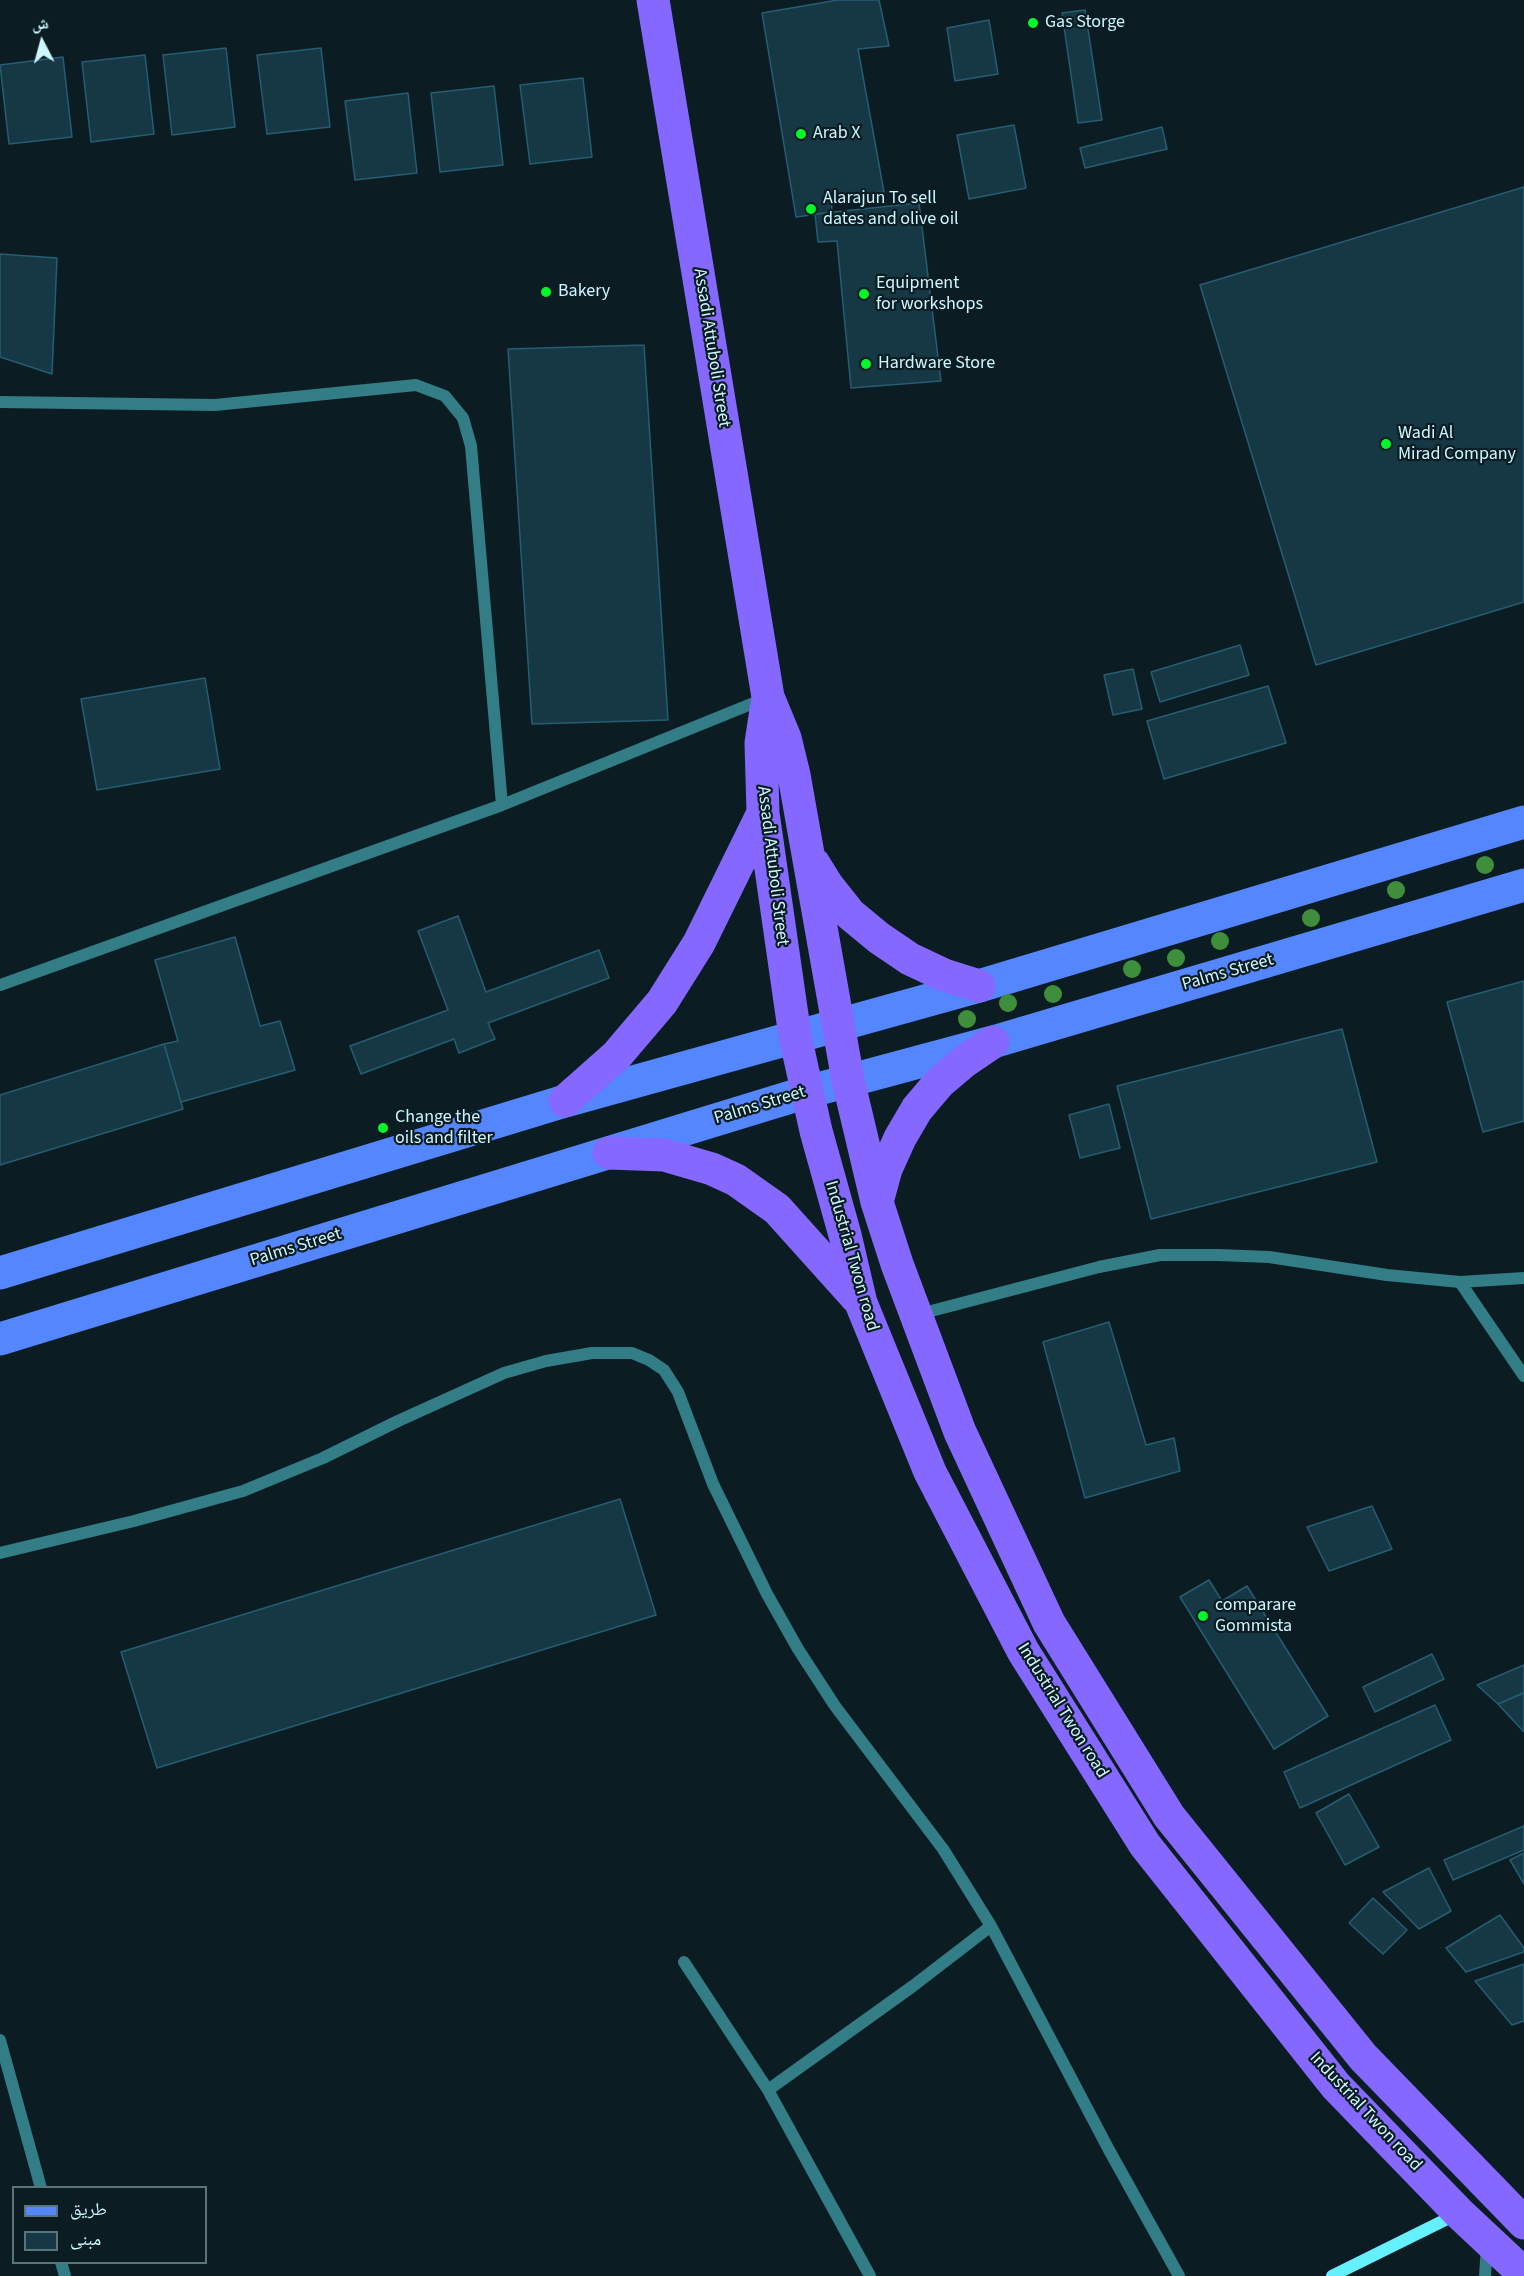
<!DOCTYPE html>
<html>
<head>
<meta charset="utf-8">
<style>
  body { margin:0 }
  #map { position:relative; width:1524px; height:2276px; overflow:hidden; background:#0b1d23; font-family:"Source Sans 3","Noto Naskh Arabic",sans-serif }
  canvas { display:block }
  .legend { position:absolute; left:12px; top:2186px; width:195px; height:78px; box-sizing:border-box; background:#0b1d23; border:2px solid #59747b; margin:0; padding:8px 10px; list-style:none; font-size:18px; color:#cdf6ff }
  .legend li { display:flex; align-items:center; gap:12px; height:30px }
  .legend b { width:30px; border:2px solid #59747b }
  .north { position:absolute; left:12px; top:12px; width:60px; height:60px; -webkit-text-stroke:4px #0b1d23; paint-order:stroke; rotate:354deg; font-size:16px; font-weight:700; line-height:24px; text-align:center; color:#cdf6ff }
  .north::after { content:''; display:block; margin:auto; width:21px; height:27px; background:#cdf6ff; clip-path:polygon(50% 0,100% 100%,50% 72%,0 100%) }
</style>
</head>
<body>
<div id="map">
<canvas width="1524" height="2276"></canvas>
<ul class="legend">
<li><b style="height:8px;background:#5487ff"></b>طريق</li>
<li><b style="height:16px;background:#163845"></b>مبنى</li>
</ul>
<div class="north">ش</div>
</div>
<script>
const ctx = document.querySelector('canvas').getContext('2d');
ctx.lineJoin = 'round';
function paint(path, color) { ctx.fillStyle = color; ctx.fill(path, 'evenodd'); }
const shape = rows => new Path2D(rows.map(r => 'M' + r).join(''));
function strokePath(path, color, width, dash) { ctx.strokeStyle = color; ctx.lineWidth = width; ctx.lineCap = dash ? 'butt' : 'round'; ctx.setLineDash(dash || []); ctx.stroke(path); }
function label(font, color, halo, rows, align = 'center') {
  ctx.font = font + ' "Source Sans 3",sans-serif'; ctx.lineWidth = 4.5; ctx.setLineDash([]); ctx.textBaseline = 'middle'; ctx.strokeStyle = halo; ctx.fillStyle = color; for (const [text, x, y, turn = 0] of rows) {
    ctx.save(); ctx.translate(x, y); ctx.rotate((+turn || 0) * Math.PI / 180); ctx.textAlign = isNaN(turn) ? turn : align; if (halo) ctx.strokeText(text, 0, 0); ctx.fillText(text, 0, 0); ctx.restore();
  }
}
const building = shape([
  [838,0,879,0,889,46,858,49,884,192,831,196,832,212,796,217,762,13,838,0],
  [1085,10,1102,120,1078,123,1062,13,1085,10],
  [989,20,998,74,955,81,947,28,989,20],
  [226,48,235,127,172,135,163,55,226,48],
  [321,48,330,127,267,134,257,55,321,48],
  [145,55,154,134,91,142,82,62,145,55],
  [63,57,72,137,9,144,0,65,63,57],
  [583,78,592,157,530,164,520,85,583,78],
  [494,86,503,165,440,172,431,93,494,86],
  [408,93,417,173,355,180,345,101,408,93],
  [1014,125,1026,188,969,199,957,135,1014,125],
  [1162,127,1167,149,1085,168,1080,148,1162,127],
  [1524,187,1524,602,1316,665,1200,285,1524,187],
  [919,203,941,381,851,388,837,241,818,242,815,214,919,203],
  [0,254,57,258,52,374,0,357,0,254],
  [644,345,668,720,532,724,508,349,644,345],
  [1240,645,1249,675,1160,702,1151,672,1240,645],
  [1133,669,1142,709,1113,715,1104,675,1133,669],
  [205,678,220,769,97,790,81,699,205,678],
  [1268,686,1286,743,1164,779,1147,721,1268,686],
  [458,916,486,992,599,950,609,978,488,1023,495,1039,459,1053,454,1039,361,1074,350,1046,448,1010,418,931,458,916],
  [235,937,260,1026,280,1021,295,1070,181,1102,164,1044,178,1041,155,960,235,937],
  [1524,981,1524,1121,1483,1132,1447,1002,1524,981],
  [1342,1029,1377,1162,1151,1219,1117,1086,1342,1029],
  [164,1044,183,1109,0,1165,0,1095,164,1044],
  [1109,1104,1120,1148,1080,1158,1069,1115,1109,1104],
  [1109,1322,1146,1445,1174,1438,1180,1471,1085,1498,1043,1342,1109,1322],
  [620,1499,656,1615,157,1768,121,1652,620,1499],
  [1372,1506,1392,1549,1329,1571,1307,1527,1372,1506],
  [1209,1580,1222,1601,1247,1586,1328,1716,1274,1749,1180,1597,1209,1580],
  [1432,1654,1444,1679,1375,1712,1363,1687,1432,1654],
  [1524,1665,1524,1693,1498,1704,1477,1685,1524,1665],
  [1523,1693,1524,1694,1524,1732,1498,1704,1523,1693],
  [1435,1705,1451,1740,1300,1808,1284,1772,1435,1705],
  [1349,1794,1379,1847,1345,1865,1316,1813,1349,1794],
  [1524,1826,1524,1850,1453,1880,1444,1860,1524,1826],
  [1524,1853,1524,1884,1510,1860,1524,1853],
  [1429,1868,1451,1911,1419,1929,1383,1892,1429,1868],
  [1373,1898,1407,1930,1383,1954,1349,1923,1373,1898],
  [1500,1915,1524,1948,1524,1952,1466,1972,1446,1948,1500,1915],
  [1524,1964,1524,2021,1512,2025,1475,1981,1524,1964]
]);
const service = shape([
  [0,1553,134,1521,243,1491,323,1458,398,1421,504,1373,546,1361,592,1353,632,1353,649,1360,664,1370,678,1392,713,1484,767,1594,798,1649,835,1706,943,1849,991,1926,1109,2150,1179,2276],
  [684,1962,768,2090,870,2276],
  [768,2090,913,1986,991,1926]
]);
const minor = shape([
  [0,402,215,405,416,385,445,396,463,418,471,446,502,805],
  [0,985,502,805,766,698],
  [1460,1282,1524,1376],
  [916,1315,1099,1267,1160,1255,1219,1255,1269,1257,1387,1275,1460,1282,1524,1278],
  [0,2040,41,2188],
  [61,2262,65,2276],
  [1485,2276,1487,2246]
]);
const secondary = shape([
  [1332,2276,1457,2214]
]);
const primary = shape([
  [0,1273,565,1101,979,986,1524,822],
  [0,1339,807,1092,993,1042,1524,885]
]);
const trunk = shape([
  [653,0,768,697,785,738,794,775,848,1080,877,1202,897,1264,960,1432,1049,1623,1169,1816,1363,2057,1524,2223],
  [768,697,761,743,763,813,795,1036,816,1131,845,1235,861,1303,930,1472,1023,1651,1145,1845,1336,2086,1459,2213,1524,2274],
  [814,864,827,885,850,914,879,938,910,959,944,975,979,986],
  [565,1101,617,1055,662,1002,699,943,763,813],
  [609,1153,664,1155,712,1169,736,1180,777,1209,857,1298],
  [877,1202,886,1169,900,1138,917,1109,939,1083,965,1061,993,1042]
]);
const trees = [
  [1485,865],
  [1396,890],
  [1311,918],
  [1220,941],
  [1176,958],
  [1132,969],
  [1053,994],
  [1008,1003],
  [967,1019]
];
const markers = [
  [1033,23,6,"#00f82b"],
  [801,134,6,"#00f82b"],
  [811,209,6,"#00f82b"],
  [546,292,6,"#00f82b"],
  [864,294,6,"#00f82b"],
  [866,364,6,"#00f82b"],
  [1386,444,6,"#00f82b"],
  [383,1128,6,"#00f82b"],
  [1203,1616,6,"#00f82b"]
];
const poiNames = [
  ["Gas Storge",1045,23],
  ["Arab X",813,134],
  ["Alarajun To sell",823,199],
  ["dates and olive oil",823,220],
  ["Equipment",876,284],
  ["for workshops",876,305],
  ["Bakery",558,292],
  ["Hardware Store",878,364],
  ["Wadi Al",1398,434],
  ["Mirad Company",1398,455],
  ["Change the",395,1118],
  ["oils and filter",395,1139],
  ["comparare",1215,1606],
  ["Gommista",1215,1627]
];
const streetNames = [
  ["Assadi Attuboli Street",711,348,81],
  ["Assadi Attuboli Street",772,866,83],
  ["Palms Street",1228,973,-16],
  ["Palms Street",760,1106,-17],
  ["Palms Street",296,1248,-17],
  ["Industrial Twon road",851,1256,74],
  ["Industrial Twon road",1062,1711,58],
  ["Industrial Twon road",1365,2112,47]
];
paint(building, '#163845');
strokePath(building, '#255e73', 1.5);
strokePath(service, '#327d86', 12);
strokePath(minor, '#327d86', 12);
strokePath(secondary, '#64f0ff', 12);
strokePath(primary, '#5487ff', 33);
strokePath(trunk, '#8468ff', 33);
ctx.fillStyle = '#3f8e3b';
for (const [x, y] of trees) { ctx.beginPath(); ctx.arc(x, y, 9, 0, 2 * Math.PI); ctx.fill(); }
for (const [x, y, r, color] of markers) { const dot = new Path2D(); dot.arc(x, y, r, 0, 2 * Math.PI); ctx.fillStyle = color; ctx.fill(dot); strokePath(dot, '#0b1d23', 2); }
label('18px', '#cdf6ff', '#0b1d23', poiNames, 'left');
label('18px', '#cdf6ff', '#0b1d23', streetNames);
</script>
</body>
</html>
